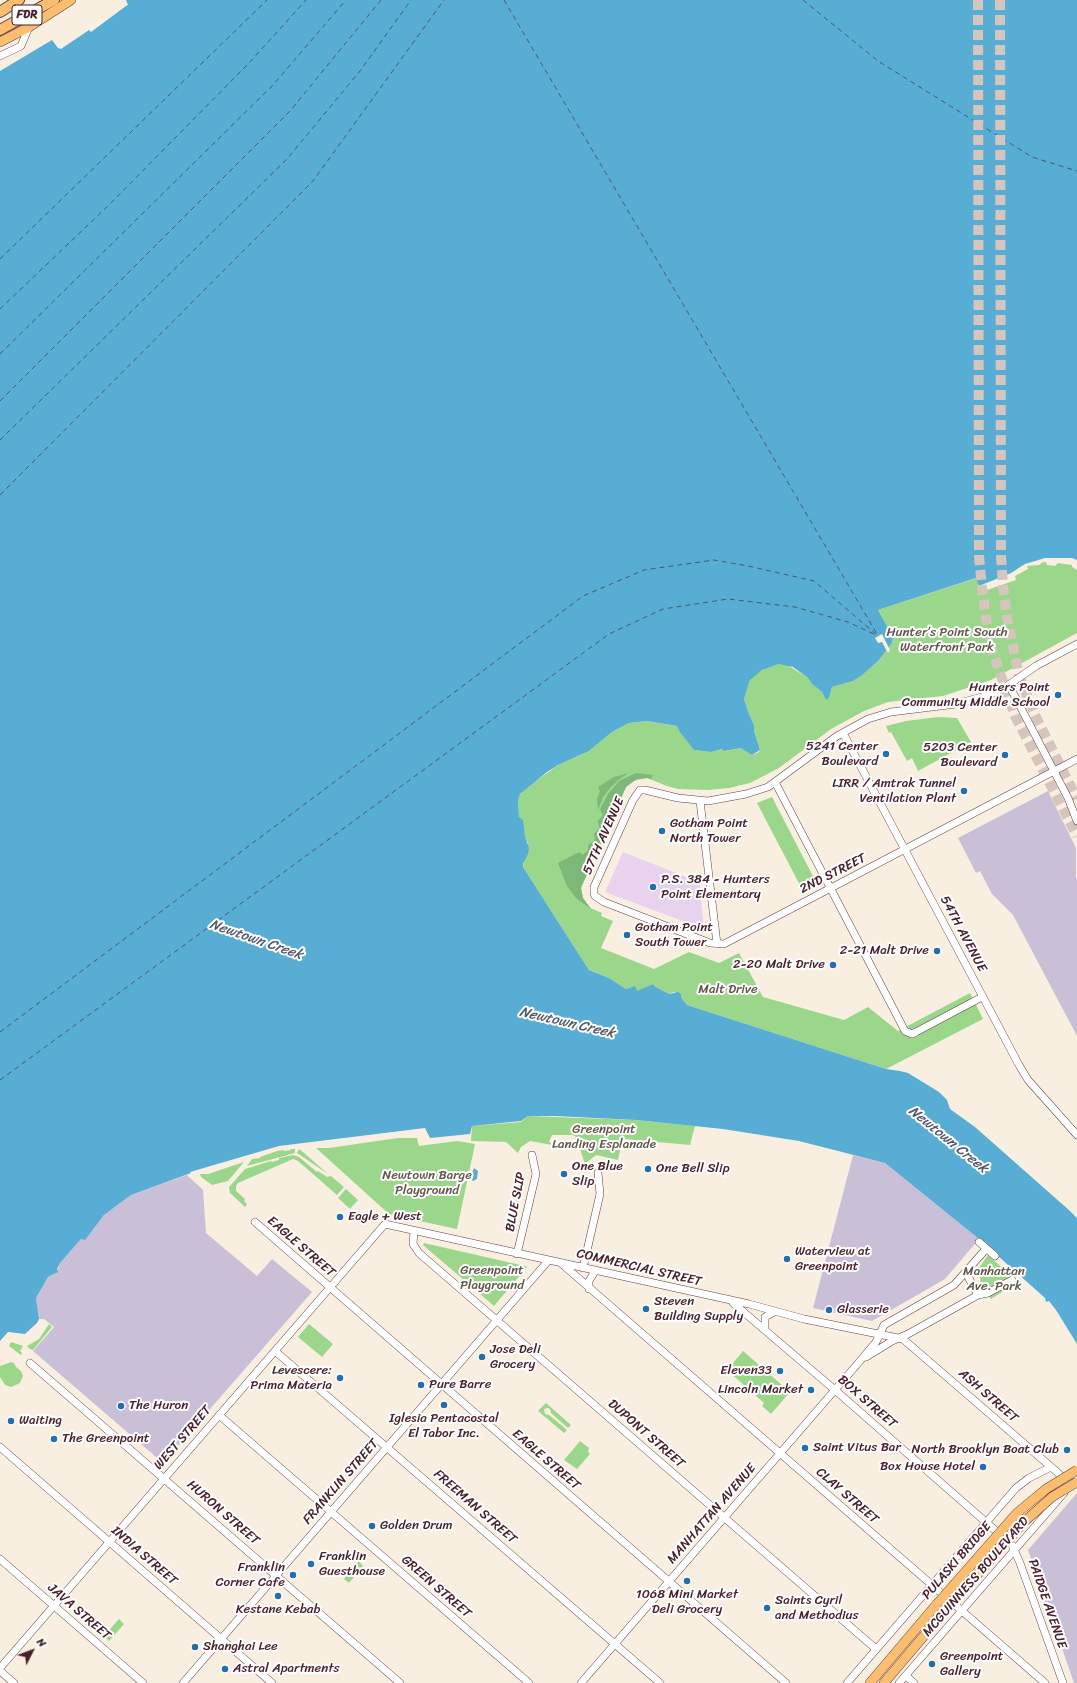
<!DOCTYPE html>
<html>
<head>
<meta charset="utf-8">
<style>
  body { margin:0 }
  #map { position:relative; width:1077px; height:1683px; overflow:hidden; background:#f9efe1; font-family:Sriracha,sans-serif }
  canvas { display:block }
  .north { position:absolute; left:12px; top:1631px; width:40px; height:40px; -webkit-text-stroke:3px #fff; paint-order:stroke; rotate:48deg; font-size:11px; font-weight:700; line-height:16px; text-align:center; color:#4a1f2b }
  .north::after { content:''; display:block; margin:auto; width:14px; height:18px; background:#4a1f2b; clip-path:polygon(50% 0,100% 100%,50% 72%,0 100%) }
</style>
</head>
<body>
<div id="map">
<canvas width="1077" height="1683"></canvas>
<div class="north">N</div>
</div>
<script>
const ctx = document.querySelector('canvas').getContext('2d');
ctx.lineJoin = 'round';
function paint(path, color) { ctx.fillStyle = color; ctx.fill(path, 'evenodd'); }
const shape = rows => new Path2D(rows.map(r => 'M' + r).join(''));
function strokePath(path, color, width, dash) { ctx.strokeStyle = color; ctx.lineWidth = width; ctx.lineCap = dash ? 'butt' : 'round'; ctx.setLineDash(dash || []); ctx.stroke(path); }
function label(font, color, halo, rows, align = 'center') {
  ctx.font = font + ' Sriracha,sans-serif'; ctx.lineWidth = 4; ctx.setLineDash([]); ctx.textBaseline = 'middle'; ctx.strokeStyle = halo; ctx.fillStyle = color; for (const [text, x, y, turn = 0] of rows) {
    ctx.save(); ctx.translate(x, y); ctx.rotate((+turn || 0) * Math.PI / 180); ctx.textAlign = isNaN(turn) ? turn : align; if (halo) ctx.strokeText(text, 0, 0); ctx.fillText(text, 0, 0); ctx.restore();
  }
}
const built = shape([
  [623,852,699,882,704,929,605,892]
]);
const industrial = shape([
  [1048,791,1076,848,1076,877,1077,880,1077,1036,1013,915,992,894,980,871,976,873,958,838],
  [853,1155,885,1163,979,1239,945,1279,872,1321,813,1308],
  [187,1175,203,1190,206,1233,257,1276,272,1259,312,1292,163,1463,33,1351,54,1327,44,1319,39,1319,36,1298,48,1277,56,1273,60,1263,81,1239,85,1239,104,1215,131,1195],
  [1077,1493,1077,1683,1074,1683,1028,1550]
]);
const green = shape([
  [1043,562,1046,562,1047,565,1055,566,1058,563,1072,565,1072,567,1077,570,1077,633,991,680,943,696,888,702,864,711,831,729,779,768,750,783,729,788,708,790,678,789,667,786,647,778,633,781,626,787,581,888,583,898,588,907,602,913,601,916,613,921,601,948,654,969,689,952,719,963,739,953,763,997,844,1020,868,1007,898,1031,970,993,983,1019,886,1069,687,1005,682,999,681,994,674,992,669,994,656,987,653,984,637,992,632,987,626,989,609,978,589,970,523,867,528,843,525,836,523,825,519,817,518,801,520,794,532,784,558,765,589,751,612,732,629,723,647,721,677,726,679,731,695,750,711,752,722,749,725,751,742,748,752,755,759,752,760,750,754,731,754,725,749,714,744,699,750,680,755,674,762,670,779,664,786,664,808,678,812,684,822,692,826,699,829,698,832,687,853,681,879,660,892,643,893,637,878,610,977,578,981,592,1016,580,1015,576,1028,569,1027,566,1039,565],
  [938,717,957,718,971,742,918,771,912,758,907,761,891,732,889,733,886,726,906,721],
  [772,797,817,884,803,891,757,803],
  [528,1116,635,1120,695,1126,690,1145,624,1139,622,1141,618,1160,596,1155,585,1164,576,1137,573,1135,552,1135,549,1142,554,1144,552,1145,530,1141,521,1147,518,1153,506,1142,471,1141,472,1126,521,1122],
  [398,1138,417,1138,419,1146,457,1141,475,1144,457,1229,410,1219,389,1214,316,1148,329,1148],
  [291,1149,295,1149,295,1153,247,1166,252,1159,260,1158,260,1157,277,1151,283,1150,284,1151,291,1150],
  [299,1149,303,1152,328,1174,297,1153],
  [293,1155,299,1157,317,1172,318,1171,327,1177,331,1176,344,1187,337,1195,298,1161,293,1159,238,1183,236,1186,236,1191,245,1199,244,1201,247,1204,245,1207,230,1193,229,1187,245,1169,271,1161,272,1162,279,1160,279,1158],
  [244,1162,228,1181,212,1185,201,1177,200,1174,208,1174],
  [346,1189,358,1200,350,1209,338,1198],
  [424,1243,525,1266,527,1267,494,1306,423,1245],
  [988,1255,1018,1282,991,1299,981,1286,979,1268],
  [49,1324,52,1327,33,1350,30,1349,27,1346,39,1339],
  [309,1324,333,1344,322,1357,298,1337],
  [11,1342,23,1346,20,1351,22,1353,21,1355,9,1346],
  [743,1351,790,1392,771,1414,762,1406,764,1403,727,1370],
  [11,1362,14,1363,16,1367,21,1371,23,1376,20,1383,11,1387,5,1385,0,1377,0,1366],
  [546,1403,571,1425,568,1428,551,1413,550,1409,548,1408,544,1409,545,1414,549,1415,567,1430,564,1433,538,1411],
  [580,1441,589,1448,588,1452,590,1454,577,1469,564,1460],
  [359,1561,363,1566,349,1583,344,1579],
  [119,1619,124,1624,109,1641,104,1636]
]);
const forest = shape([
  [629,773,618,780,610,788,603,797,598,810,597,799,600,791,598,787,614,777],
  [636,773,653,775,651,779,647,778,637,779,626,787,583,883,581,888,583,898,592,910,576,898,567,886,558,863,575,854,580,852,582,855,588,851,588,845,595,840,594,834,599,828,598,821,603,815,600,809,608,794,619,781]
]);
const water = shape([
  [126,0,1077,0,1077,560,1072,558,1045,558,1025,564,1011,573,979,586,976,578,878,610,893,637,892,643,879,660,862,675,853,681,832,687,829,698,826,700,822,692,812,684,808,678,793,667,779,664,762,670,750,680,744,699,749,714,754,725,754,731,760,750,752,755,741,748,724,751,722,749,711,752,694,750,679,731,677,726,647,721,629,723,612,732,589,751,558,765,547,772,520,794,518,801,519,817,523,820,525,836,529,848,528,854,523,864,523,867,589,970,609,978,626,989,635,986,637,991,653,984,656,987,669,994,678,992,681,994,682,999,687,1005,886,1069,900,1071,908,1073,939,1092,947,1100,950,1109,975,1127,1070,1211,1077,1218,1077,1344,1056,1310,1049,1301,1046,1302,1045,1298,979,1239,885,1163,799,1141,723,1129,636,1120,555,1116,528,1116,521,1121,472,1126,470,1134,430,1138,425,1128,279,1146,190,1172,191,1173,131,1195,104,1215,85,1240,81,1239,60,1263,57,1269,58,1272,48,1277,36,1298,39,1319,37,1323,25,1334,8,1332,0,1341,0,71,52,40,58,48,61,49,89,30,91,32,126,6,128,5],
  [474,1168,478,1171,477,1179,473,1181,470,1179]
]);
const pier = shape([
  [882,634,890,650,888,653,882,642,878,643,875,638]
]);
const ferry = shape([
  [504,0,877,634],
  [803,0,878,61,1032,157,1077,171],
  [0,259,267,0],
  [0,309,110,204,249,63,306,0],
  [0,354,273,85,346,0],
  [0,401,290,111,381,0],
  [0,440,287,159,360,71,411,0],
  [0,495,313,181,444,0],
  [0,1032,583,596,644,570,714,560,748,566,814,581,878,636],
  [0,1080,609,634,663,609,728,599,795,607,848,622,876,635]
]);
const highwayTunnel = shape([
  [978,0,979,556,982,588,986,618,992,650,1015,716,1077,836],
  [1000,0,1001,556,1003,586,1007,617,1019,676,1034,713,1077,799]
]);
const minor = shape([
  [0,56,21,46,29,27],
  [1077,644,1036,666,1004,688,989,695,956,704,891,712,868,719,837,736,768,787,746,794,708,801,678,798,645,790,640,790,633,800,594,887,594,894,595,896,604,902,710,943,724,944,1077,759],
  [1009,685,1068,798,1077,821],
  [843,733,1019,1065,1028,1080,1077,1135],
  [775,782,905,1031,912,1034,916,1032,982,997],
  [700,801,717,944],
  [255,1222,786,1683],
  [414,1231,413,1244,419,1253,876,1649],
  [979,1242,995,1256],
  [517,1254,536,1174,532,1155],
  [562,1264,1045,1683],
  [583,1268,600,1194,598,1173],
  [589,1289,589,1281,595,1271],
  [978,1295,988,1293,1012,1280],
  [733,1303,835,1390,1012,1545,1020,1563,1063,1683],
  [765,1329,765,1317,774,1312],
  [275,1351,660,1683],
  [866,1357,892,1341,908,1334,978,1295,966,1273],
  [30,1363,400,1683],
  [219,1415,529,1683],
  [0,1447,272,1683],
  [0,1559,143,1683],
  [0,1668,385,1224,749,1304,804,1319,903,1339,1057,1472,1064,1479,1067,1486,1064,1493,899,1683],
  [0,1671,14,1683],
  [906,1676,914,1683],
  [183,1683,548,1261],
  [581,1683,860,1361,876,1342,884,1325,954,1285,986,1249],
  [847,1683,1016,1488,1029,1478,1051,1467]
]);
const major = shape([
  [0,42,29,27,71,0],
  [870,1683,937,1604],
  [884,1683,945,1611]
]);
const highway = shape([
  [0,12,19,0],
  [0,30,54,0]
]);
const majorBridge = shape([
  [937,1604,1017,1513,1046,1489,1077,1470],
  [945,1611,1025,1521,1052,1497,1077,1482]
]);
const markers = [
  [1058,695,4,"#1f6fb2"],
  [886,754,4,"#1f6fb2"],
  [1005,755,4,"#1f6fb2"],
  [964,791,4,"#1f6fb2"],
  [662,831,4,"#1f6fb2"],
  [653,887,4,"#1f6fb2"],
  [627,935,4,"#1f6fb2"],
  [937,951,4,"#1f6fb2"],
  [833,965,4,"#1f6fb2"],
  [648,1169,4,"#1f6fb2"],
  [564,1174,4,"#1f6fb2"],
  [340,1217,4,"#1f6fb2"],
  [787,1259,4,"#1f6fb2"],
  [646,1309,4,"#1f6fb2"],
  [829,1310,4,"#1f6fb2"],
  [482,1357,4,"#1f6fb2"],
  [780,1371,4,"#1f6fb2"],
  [340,1378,4,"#1f6fb2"],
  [421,1385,4,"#1f6fb2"],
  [811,1390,4,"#1f6fb2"],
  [444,1405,4,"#1f6fb2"],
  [121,1406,4,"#1f6fb2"],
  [11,1421,4,"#1f6fb2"],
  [54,1439,4,"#1f6fb2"],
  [805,1448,4,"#1f6fb2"],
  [1067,1450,4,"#1f6fb2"],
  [983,1467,4,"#1f6fb2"],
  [372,1526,4,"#1f6fb2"],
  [311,1564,4,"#1f6fb2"],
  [293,1575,4,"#1f6fb2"],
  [687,1581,4,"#1f6fb2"],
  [278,1596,4,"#1f6fb2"],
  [767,1608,4,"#1f6fb2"],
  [195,1647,4,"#1f6fb2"],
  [932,1664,4,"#1f6fb2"],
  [225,1669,4,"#1f6fb2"]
];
const shields = [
  [27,15,30]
];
const shieldNames = [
  ["FDR",27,15]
];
const parkNames = [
  ["Hunter’s Point South",947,633],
  ["Waterfront Park",947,648],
  ["Malt Drive",728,990],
  ["Greenpoint",604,1130],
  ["Landing Esplanade",604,1145],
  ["Newtown Barge",427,1176],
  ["Playground",427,1191],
  ["Greenpoint",492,1271],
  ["Playground",492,1286],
  ["Manhattan",994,1272],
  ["Ave. Park",994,1287]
];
const poiNames = [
  ["Hunters Point",1050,688,"right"],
  ["Community Middle School",1050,703,"right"],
  ["5241 Center",878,747,"right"],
  ["Boulevard",878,762,"right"],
  ["5203 Center",997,748,"right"],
  ["Boulevard",997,763,"right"],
  ["LIRR / Amtrak Tunnel",956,784,"right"],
  ["Ventilation Plant",956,799,"right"],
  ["Gotham Point",670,824],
  ["North Tower",670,839],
  ["P.S. 384 - Hunters",661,880],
  ["Point Elementary",661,895],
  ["Gotham Point",635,928],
  ["South Tower",635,943],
  ["2-21 Malt Drive",929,951,"right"],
  ["2-20 Malt Drive",825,965,"right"],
  ["One Blue",572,1167],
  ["Slip",572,1182],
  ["One Bell Slip",656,1169],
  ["Eagle + West",348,1217],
  ["Waterview at",795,1252],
  ["Greenpoint",795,1267],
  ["Steven",654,1302],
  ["Building Supply",654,1317],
  ["Glasserie",837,1310],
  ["Jose Deli",490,1350],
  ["Grocery",490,1365],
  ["Levescere:",332,1371,"right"],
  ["Prima Materia",332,1386,"right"],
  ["Eleven33",772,1371,"right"],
  ["Pure Barre",429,1385],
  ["Lincoln Market",803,1390,"right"],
  ["The Huron",129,1406],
  ["Iglesia Pentacostal",444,1419,"center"],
  ["El Tabor Inc.",444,1434,"center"],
  ["Waiting",19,1421],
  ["The Greenpoint",62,1439],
  ["Saint Vitus Bar",813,1448],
  ["North Brooklyn Boat Club",1059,1450,"right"],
  ["Box House Hotel",975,1467,"right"],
  ["Golden Drum",380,1526],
  ["Franklin",319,1557],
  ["Guesthouse",319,1572],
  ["Franklin",285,1568,"right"],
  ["Corner Cafe",285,1583,"right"],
  ["1068 Mini Market",687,1595,"center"],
  ["Deli Grocery",687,1610,"center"],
  ["Saints Cyril",775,1601],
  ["and Methodius",775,1616],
  ["Kestane Kebab",278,1610,"center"],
  ["Shanghai Lee",203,1647],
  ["Greenpoint",940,1657],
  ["Gallery",940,1672],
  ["Astral Apartments",233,1669]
];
const streetNames = [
  ["57TH AVENUE",604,836,-66],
  ["2ND STREET",833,874,-27],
  ["54TH AVENUE",963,934,62],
  ["BLUE SLIP",516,1202,-79],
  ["EAGLE STREET",301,1247,41],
  ["COMMERCIAL STREET",639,1268,13],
  ["ASH STREET",988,1396,41],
  ["BOX STREET",867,1402,41],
  ["DUPONT STREET",646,1434,41],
  ["WEST STREET",183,1438,-49],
  ["EAGLE STREET",546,1460,41],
  ["FRANKLIN STREET",341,1482,-49],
  ["CLAY STREET",847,1496,41],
  ["FREEMAN STREET",475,1507,41],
  ["HURON STREET",223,1513,41],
  ["MANHATTAN AVENUE",712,1514,-49],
  ["INDIA STREET",144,1556,41],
  ["PULASKI BRIDGE",957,1561,-49],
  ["MCGUINNESS BOULEVARD",976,1577,-49],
  ["GREEN STREET",436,1587,41],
  ["PAIDGE AVENUE",1047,1604,71],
  ["JAVA STREET",79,1612,41]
];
const waterNames = [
  ["Newtown Creek",256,940,19],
  ["Newtown Creek",567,1023,13],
  ["Newtown Creek",948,1140,39]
];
paint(built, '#e8d2ee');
paint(industrial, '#c9bfd7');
paint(green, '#9bd78b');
paint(forest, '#7cb877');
paint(water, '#57add3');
paint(pier, '#f9efe1');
strokePath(ferry, '#4f586e', 1, [5, 4]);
strokePath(highwayTunnel, '#d6c5bd', 10, [10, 5]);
strokePath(minor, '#643e46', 8);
strokePath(major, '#643e46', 10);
strokePath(highway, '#643e46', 12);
strokePath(minor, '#fff', 7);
strokePath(major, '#fbbd6e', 9);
strokePath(highway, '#fbbd6e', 10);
strokePath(majorBridge, '#643e46', 10, []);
strokePath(majorBridge, '#fbbd6e', 9);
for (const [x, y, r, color] of markers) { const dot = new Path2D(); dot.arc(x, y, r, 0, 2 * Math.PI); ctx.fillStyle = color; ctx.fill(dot); strokePath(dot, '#fff', 1.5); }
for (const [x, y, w] of shields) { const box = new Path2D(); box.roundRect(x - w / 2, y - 10, w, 20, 3); ctx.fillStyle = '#fff'; ctx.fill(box); strokePath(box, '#4a1f2b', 1); }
label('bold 12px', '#4a1f2b', null, shieldNames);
label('13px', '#625648', '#fff', parkNames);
label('13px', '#4a1f2b', '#fff', poiNames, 'left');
label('13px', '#4a1f2b', '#fff', streetNames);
label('italic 14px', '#4f586e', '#fff', waterNames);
</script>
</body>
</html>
